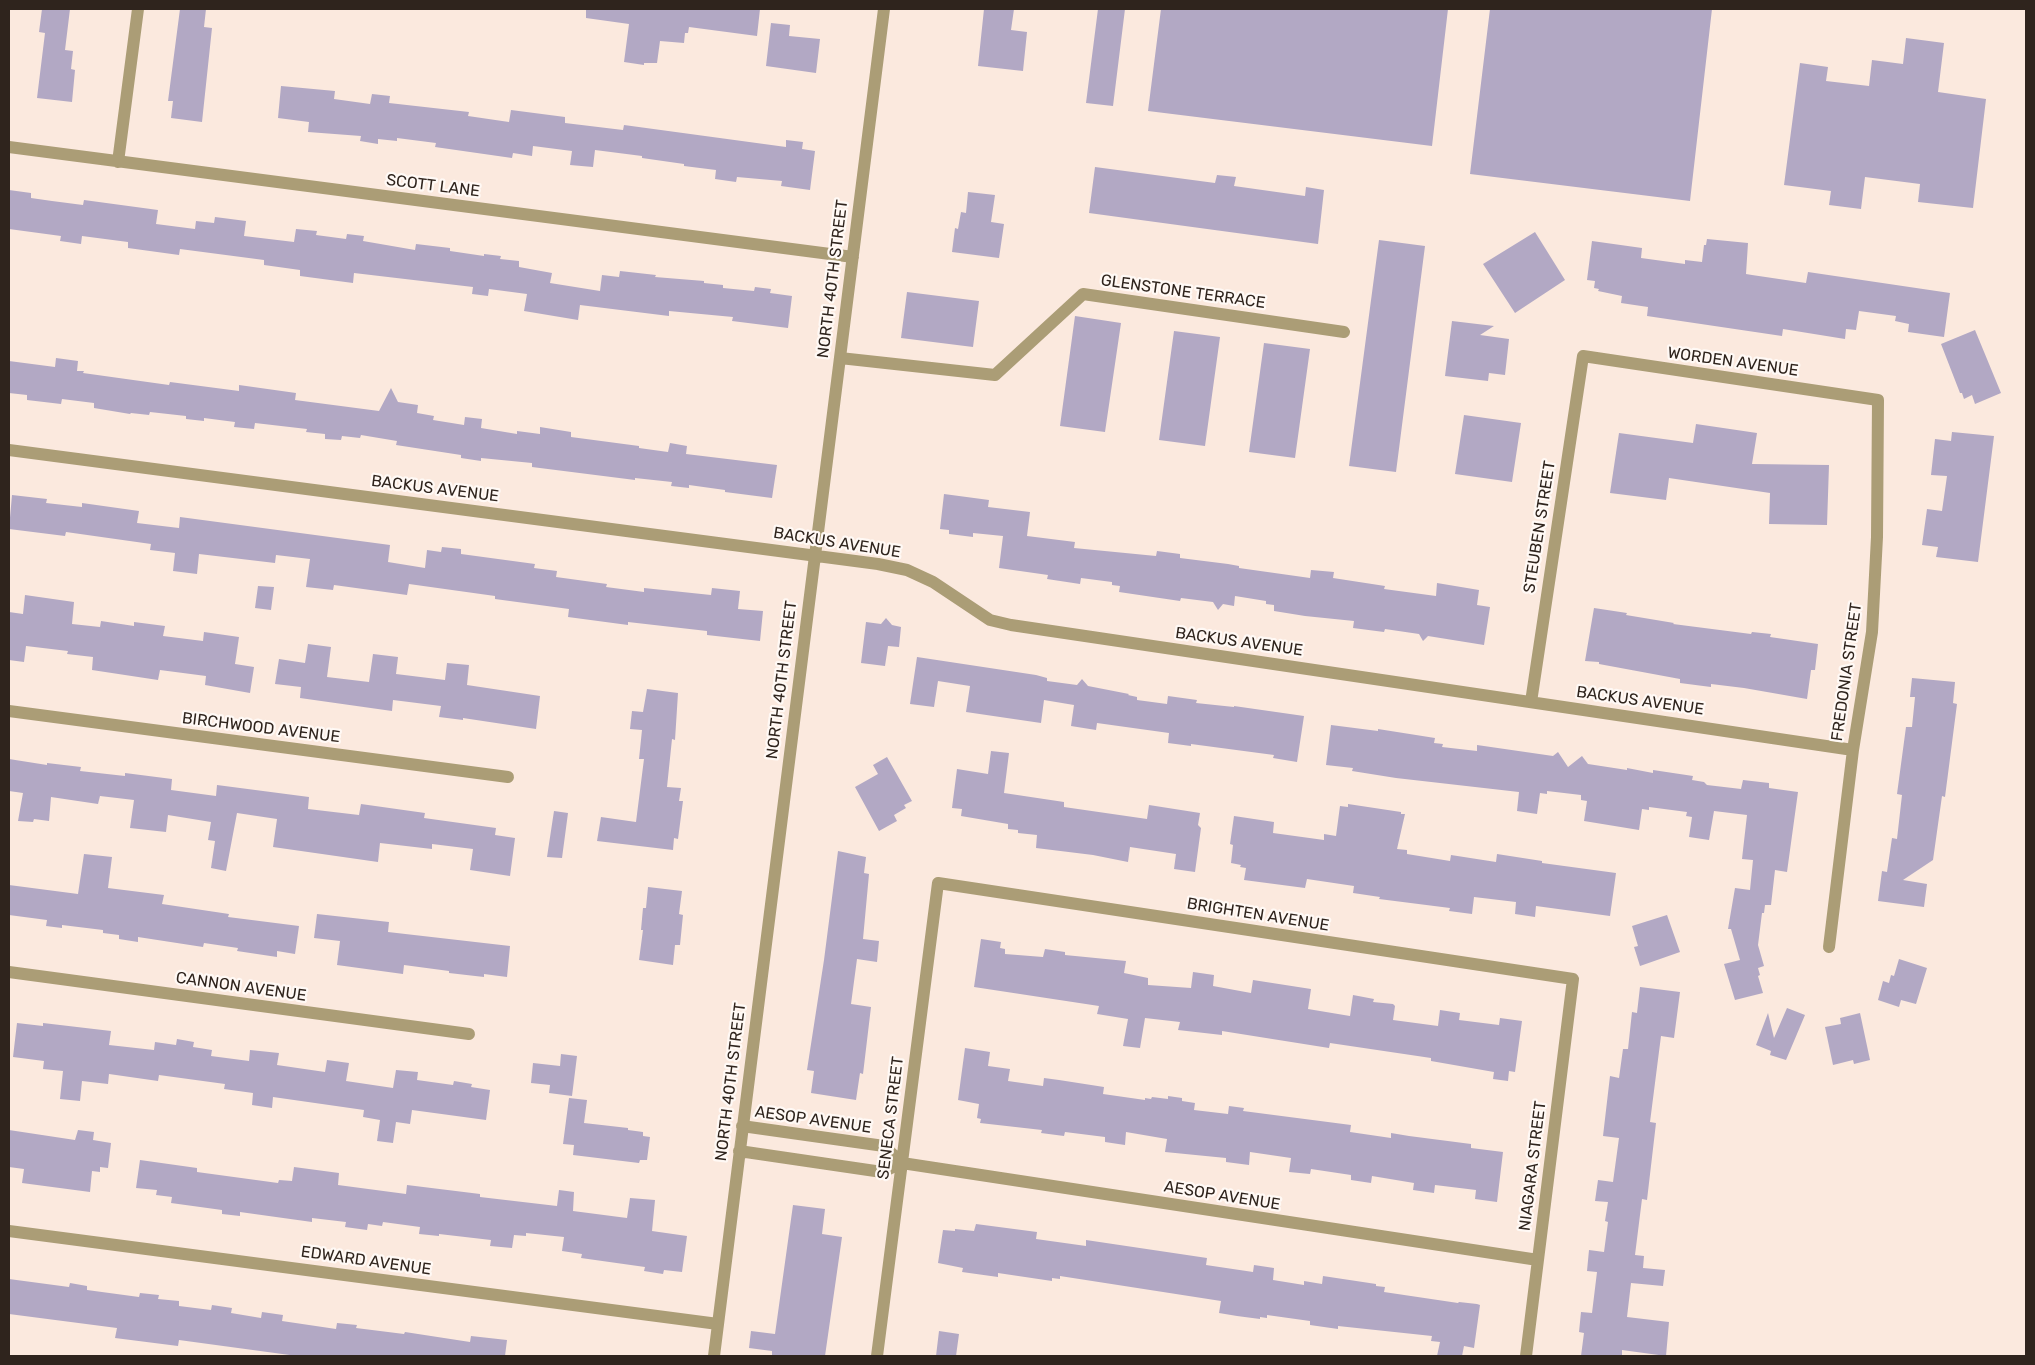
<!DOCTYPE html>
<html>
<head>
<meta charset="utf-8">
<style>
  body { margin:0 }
  #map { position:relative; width:2035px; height:1365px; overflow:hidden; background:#fbe9de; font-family:Rubik,sans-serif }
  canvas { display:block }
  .frame { position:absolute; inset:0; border:10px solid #2f241d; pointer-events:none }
</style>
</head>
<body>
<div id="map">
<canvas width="2035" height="1365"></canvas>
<div class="frame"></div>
</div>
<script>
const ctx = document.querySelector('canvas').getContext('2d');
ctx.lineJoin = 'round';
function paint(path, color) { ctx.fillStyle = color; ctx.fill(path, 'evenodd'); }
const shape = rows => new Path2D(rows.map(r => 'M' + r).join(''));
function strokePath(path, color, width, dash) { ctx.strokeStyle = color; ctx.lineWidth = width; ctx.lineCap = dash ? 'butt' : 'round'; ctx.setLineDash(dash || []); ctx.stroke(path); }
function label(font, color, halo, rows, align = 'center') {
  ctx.font = font + ' Rubik,sans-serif'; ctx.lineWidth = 4.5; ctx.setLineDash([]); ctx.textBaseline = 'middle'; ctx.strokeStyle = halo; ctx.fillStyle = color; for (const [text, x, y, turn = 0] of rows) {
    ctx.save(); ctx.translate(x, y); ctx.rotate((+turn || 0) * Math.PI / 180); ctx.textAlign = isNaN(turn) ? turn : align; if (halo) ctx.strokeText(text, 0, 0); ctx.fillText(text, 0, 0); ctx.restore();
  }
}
const building = shape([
  [42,9,70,9,65,50,73,51,71,69,75,70,72,102,37,98,45,33,39,32],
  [180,9,206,9,204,27,212,28,202,122,171,118,173,101,168,101],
  [586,9,760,9,757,36,689,27,688,33,685,33,684,43,660,41,657,63,644,63,644,65,624,62,629,24,586,18],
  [984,9,1014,9,1011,30,1027,32,1023,71,978,66],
  [1098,9,1125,9,1113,106,1086,103],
  [1161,9,1448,9,1432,146,1148,111],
  [1490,9,1712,9,1690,201,1470,174],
  [771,23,790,25,789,36,820,39,816,73,766,66],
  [1906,38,1944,43,1938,92,1986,99,1973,208,1918,202,1920,184,1865,177,1861,209,1829,205,1831,191,1784,185,1800,63,1828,67,1826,81,1869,86,1872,60,1903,64],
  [281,86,335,91,334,99,370,104,372,94,390,96,389,103,469,112,468,116,509,122,511,110,565,117,565,123,623,130,624,125,786,147,786,140,803,142,802,149,815,151,810,190,781,186,782,181,737,177,736,182,715,179,716,170,684,166,684,164,642,158,642,156,595,150,593,167,570,165,572,151,533,146,532,156,513,153,512,158,435,147,436,143,397,138,397,141,378,139,378,144,360,141,361,136,308,132,309,122,278,118],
  [1095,167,1215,183,1217,175,1236,177,1234,186,1305,196,1306,187,1324,190,1318,244,1089,213],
  [9,190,31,193,31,198,52,201,83,205,84,200,158,210,156,224,195,229,196,221,214,223,215,217,246,221,244,236,294,242,296,229,317,231,316,235,346,239,347,234,364,236,363,241,415,250,416,244,450,248,450,251,484,256,484,254,501,256,500,259,519,261,519,267,552,273,550,283,600,291,602,275,619,277,620,271,656,275,655,277,704,281,704,283,723,285,723,288,754,291,755,287,771,289,770,293,792,296,788,328,732,321,733,317,669,311,669,316,580,305,578,320,524,311,527,294,489,289,488,296,472,294,473,287,354,273,353,283,300,276,300,270,264,265,264,260,180,249,179,255,128,248,128,242,82,236,81,244,60,241,61,236,9,229],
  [968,192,995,195,991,222,1004,224,999,258,952,252,955,228,958,229,961,212,966,213],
  [1535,232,1565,280,1515,313,1483,264],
  [1707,239,1748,243,1746,274,1752,275,1806,283,1808,272,1950,293,1944,337,1908,332,1909,324,1895,321,1896,316,1859,311,1856,330,1846,329,1845,339,1783,329,1782,336,1647,316,1648,307,1621,303,1622,296,1598,291,1599,289,1594,288,1595,281,1587,280,1592,241,1642,248,1641,258,1685,264,1685,260,1702,262,1704,245,1706,245],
  [1379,240,1425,246,1396,472,1349,466],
  [907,292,979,301,973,347,901,338],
  [1075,316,1121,323,1105,432,1060,426],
  [1452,321,1494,326,1480,335,1509,339,1505,375,1489,373,1488,381,1445,376],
  [1975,330,2001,393,1975,404,1972,395,1964,399,1962,393,1960,393,1941,344],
  [1174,331,1220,337,1205,446,1159,440],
  [1264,343,1310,349,1295,458,1249,452],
  [56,358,78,361,77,371,84,371,83,373,169,385,170,382,239,391,239,385,296,393,295,400,379,411,391,388,398,402,418,405,417,413,434,416,433,420,464,425,465,417,482,419,481,428,517,434,517,431,540,434,540,427,571,432,571,437,639,446,639,448,668,452,670,443,687,446,686,454,777,465,772,498,725,492,725,490,689,485,689,488,671,486,672,482,635,478,635,480,532,467,532,463,481,458,481,461,461,458,461,455,396,445,397,441,361,435,360,438,342,436,341,440,325,439,325,434,306,432,307,429,255,423,254,429,234,427,235,422,204,418,204,421,186,419,186,416,150,412,149,415,131,413,130,414,94,408,94,403,62,399,61,404,27,400,27,395,9,393,9,361,55,367],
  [1464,415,1521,423,1512,482,1455,474],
  [1696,424,1757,433,1752,464,1829,465,1827,525,1769,524,1770,493,1669,478,1666,500,1610,493,1619,433,1693,443],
  [1952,432,1994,436,1978,562,1936,557,1938,547,1922,545,1927,509,1942,511,1947,476,1931,475,1935,439,1951,441],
  [944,494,989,500,988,507,1030,512,1027,536,1075,542,1074,548,1156,556,1157,551,1180,554,1180,558,1228,564,1239,566,1239,568,1310,578,1311,570,1334,572,1333,578,1385,586,1384,589,1436,596,1437,583,1479,590,1477,605,1490,607,1484,645,1428,636,1423,641,1419,634,1385,629,1384,632,1353,628,1354,621,1305,616,1274,611,1274,605,1266,604,1266,601,1235,596,1234,606,1223,604,1218,610,1213,602,1181,598,1180,601,1119,592,1120,586,1112,585,1112,582,1081,578,1080,584,1047,579,1048,575,999,568,1003,536,973,533,973,537,949,534,949,530,940,529],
  [12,495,47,499,46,503,82,507,82,503,139,511,137,523,179,528,180,517,390,545,388,562,425,568,427,550,441,552,442,547,461,549,461,554,535,564,534,568,557,571,556,577,607,584,606,587,644,592,644,588,711,595,712,588,740,591,738,609,763,611,760,641,707,635,707,631,628,622,628,625,568,617,569,609,495,599,495,596,409,584,407,595,334,585,333,590,306,587,310,559,276,555,275,563,199,554,197,574,173,571,175,553,150,550,151,544,66,532,65,536,9,529],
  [258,586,274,587,271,610,255,608],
  [25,595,74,602,72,624,100,627,101,621,134,626,134,622,165,626,163,636,203,641,204,632,239,637,235,664,254,667,250,693,205,685,206,676,160,670,158,680,92,670,93,657,67,654,68,651,26,646,24,662,9,660,9,612,23,614],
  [1594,608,1627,613,1626,615,1674,623,1673,624,1751,634,1752,632,1771,634,1770,637,1818,644,1815,670,1811,670,1807,699,1744,688,1711,684,1711,687,1680,683,1680,679,1599,664,1599,662,1585,661],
  [886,618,892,625,901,627,899,647,888,646,885,666,861,663,866,622,881,624],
  [308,644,331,647,327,677,369,682,373,654,398,657,396,674,445,680,447,663,469,665,467,685,540,696,536,729,463,718,463,720,439,717,441,706,393,700,392,711,300,698,301,687,275,684,279,659,305,663],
  [917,657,1036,675,1047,678,1047,681,1077,685,1082,679,1088,686,1129,694,1128,695,1137,697,1137,700,1167,704,1168,696,1197,700,1196,703,1234,707,1234,706,1304,716,1297,762,1273,758,1274,755,1191,744,1191,746,1168,743,1169,733,1097,723,1096,730,1071,726,1074,705,1044,700,1041,723,966,712,970,686,938,681,934,707,910,704],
  [1912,678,1955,682,1953,703,1957,704,1945,797,1942,796,1933,860,1903,880,1927,884,1924,907,1878,901,1882,871,1887,872,1892,838,1897,839,1902,795,1897,794,1906,727,1912,727,1915,697,1910,697],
  [647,689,678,693,675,740,672,739,667,787,681,788,679,801,683,801,678,839,674,838,673,850,597,841,601,817,636,822,644,759,639,759,642,730,630,729,632,711,643,712],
  [1331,725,1378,731,1378,729,1435,738,1434,743,1443,744,1442,747,1477,751,1477,745,1553,756,1558,752,1568,767,1582,756,1588,764,1627,770,1627,768,1653,773,1653,770,1693,776,1692,780,1704,782,1707,785,1741,789,1743,780,1769,783,1769,788,1798,792,1787,872,1775,870,1771,905,1765,905,1764,913,1762,913,1758,945,1764,966,1758,968,1760,975,1758,976,1763,993,1735,1000,1724,964,1740,960,1731,929,1728,929,1735,888,1750,890,1753,860,1742,859,1747,815,1714,811,1709,840,1689,837,1692,817,1686,816,1687,812,1649,807,1649,810,1642,809,1639,830,1584,821,1587,801,1581,800,1581,795,1547,791,1547,794,1540,793,1537,814,1517,811,1519,792,1396,778,1352,771,1353,768,1326,765],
  [991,751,1009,753,1004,793,1064,802,1064,807,1147,819,1149,805,1200,813,1198,825,1201,828,1195,872,1174,869,1176,854,1130,847,1128,862,1093,855,1036,848,1037,835,1018,833,1018,830,1008,829,1008,824,961,816,962,809,952,808,957,769,988,774],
  [887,757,912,801,904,805,906,808,894,815,897,821,879,831,855,787,878,774,873,765],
  [9,759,47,765,47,763,81,767,80,771,125,776,125,773,172,779,171,790,216,796,217,785,309,797,308,809,359,815,361,804,425,813,424,818,496,828,495,835,515,838,510,876,470,870,473,849,432,844,432,849,380,843,378,862,273,847,277,819,237,813,226,871,211,868,215,841,208,840,211,822,168,815,166,832,130,828,134,800,100,796,98,804,51,797,49,821,34,819,33,822,18,821,23,793,9,791],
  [1348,804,1401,812,1401,814,1405,814,1397,849,1407,850,1407,854,1450,861,1451,855,1496,862,1497,854,1542,861,1542,863,1616,873,1610,916,1536,906,1535,917,1515,914,1516,902,1474,897,1472,914,1449,911,1450,908,1379,899,1380,897,1353,893,1354,886,1307,879,1305,888,1244,880,1246,868,1240,867,1241,865,1231,863,1233,845,1230,844,1234,816,1274,822,1273,833,1324,840,1324,834,1336,836,1340,806,1348,807],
  [554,811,568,813,562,858,547,857],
  [838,851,866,857,864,873,869,874,863,939,879,941,877,962,857,959,851,1004,871,1007,863,1074,860,1073,856,1100,811,1093,814,1071,807,1070,824,960],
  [84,854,112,857,108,888,164,895,162,904,229,914,228,917,299,926,295,954,277,951,277,957,237,951,238,948,204,943,203,947,138,937,138,942,119,939,119,935,103,933,103,930,62,925,62,928,46,926,47,920,9,915,9,885,78,894],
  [648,887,682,891,679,914,683,915,680,945,675,945,673,965,639,960,643,930,641,930,643,908,646,908],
  [317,914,389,922,388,932,510,946,507,977,484,974,484,977,449,973,449,971,404,965,403,974,337,965,340,941,314,938],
  [1667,915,1680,952,1640,966,1634,947,1638,946,1632,926],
  [981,939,1001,942,1000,948,1005,949,1005,954,1043,957,1045,949,1065,952,1065,955,1126,961,1124,973,1148,978,1148,985,1191,988,1193,972,1214,975,1213,986,1251,993,1253,980,1311,989,1308,1009,1350,1016,1353,995,1374,999,1373,1002,1393,1004,1395,1006,1393,1020,1438,1026,1440,1010,1460,1013,1459,1020,1499,1025,1500,1018,1522,1021,1515,1072,1509,1071,1508,1081,1493,1079,1494,1072,1431,1061,1431,1058,1330,1043,1329,1048,1222,1031,1222,1035,1178,1030,1180,1022,1145,1018,1140,1048,1123,1046,1128,1019,1097,1014,1099,1006,974,987],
  [1899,959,1927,968,1916,1004,1901,1000,1899,1007,1878,1000,1883,981,1889,983,1891,975,1894,976],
  [1640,987,1680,992,1674,1038,1661,1036,1650,1122,1656,1123,1647,1200,1642,1199,1635,1255,1644,1256,1643,1268,1665,1270,1663,1286,1631,1283,1627,1317,1669,1322,1666,1356,1622,1350,1622,1356,1581,1356,1584,1333,1579,1332,1581,1312,1592,1313,1597,1272,1587,1271,1589,1250,1604,1252,1608,1222,1605,1221,1608,1202,1595,1201,1598,1180,1613,1182,1619,1138,1603,1136,1610,1076,1619,1078,1623,1049,1628,1049,1632,1012,1637,1013],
  [1787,1008,1805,1015,1786,1060,1770,1055,1771,1051,1756,1045,1768,1013,1774,1038],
  [1860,1013,1870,1060,1854,1064,1853,1060,1833,1065,1825,1027,1841,1024,1840,1018],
  [17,1023,43,1026,43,1023,111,1031,109,1045,154,1050,155,1042,176,1045,177,1039,194,1042,193,1047,212,1050,211,1056,249,1061,250,1050,279,1053,277,1065,325,1072,327,1060,349,1063,346,1081,393,1088,396,1070,418,1072,417,1080,453,1085,454,1081,472,1084,471,1087,490,1090,486,1120,412,1110,410,1124,396,1122,393,1143,377,1141,380,1120,363,1117,364,1110,273,1097,272,1108,252,1105,253,1093,224,1089,225,1084,159,1075,158,1081,109,1074,108,1084,82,1081,80,1101,60,1099,63,1071,43,1069,44,1061,13,1057],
  [965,1048,990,1052,988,1066,1010,1069,1008,1081,1043,1086,1044,1078,1059,1080,1104,1087,1103,1094,1145,1100,1145,1098,1151,1099,1152,1097,1168,1099,1168,1096,1182,1098,1182,1101,1195,1103,1194,1110,1228,1114,1229,1106,1244,1108,1243,1111,1351,1125,1350,1132,1391,1138,1391,1133,1409,1136,1471,1144,1471,1148,1503,1152,1497,1202,1475,1199,1476,1190,1435,1185,1434,1193,1413,1190,1414,1183,1372,1176,1371,1183,1351,1180,1351,1175,1311,1169,1310,1174,1289,1172,1291,1158,1250,1152,1249,1165,1226,1162,1226,1158,1165,1152,1167,1139,1126,1132,1125,1145,1105,1142,1105,1137,1065,1132,1064,1136,1041,1133,1042,1130,980,1123,981,1119,977,1118,979,1104,958,1100],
  [561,1054,577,1056,572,1096,549,1093,550,1085,531,1083,533,1063,560,1066],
  [569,1098,587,1100,584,1123,628,1128,628,1130,643,1132,643,1136,650,1137,647,1160,640,1160,639,1163,573,1155,574,1145,563,1144],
  [9,1130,75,1140,78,1130,94,1132,93,1140,111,1143,108,1168,100,1167,100,1172,92,1171,90,1192,22,1183,24,1169,9,1167],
  [140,1160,197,1168,197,1172,278,1183,279,1180,292,1181,294,1167,339,1173,338,1185,406,1194,407,1185,480,1194,480,1197,557,1206,559,1190,574,1192,573,1211,627,1218,630,1198,655,1200,652,1231,687,1236,682,1272,664,1270,663,1274,644,1271,645,1267,581,1258,582,1254,562,1251,564,1237,526,1233,526,1236,514,1235,512,1248,490,1246,491,1240,439,1234,439,1236,419,1234,420,1227,383,1222,382,1226,368,1224,367,1230,345,1227,346,1222,312,1218,312,1222,240,1212,240,1216,222,1214,222,1210,171,1203,172,1197,156,1195,157,1190,136,1188],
  [793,1205,825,1209,822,1234,842,1237,825,1356,772,1356,772,1351,749,1348,751,1331,775,1334],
  [976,1224,1037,1232,1036,1239,1086,1246,1086,1240,1207,1258,1206,1265,1253,1272,1254,1265,1274,1268,1273,1280,1304,1285,1304,1281,1322,1284,1323,1276,1376,1284,1376,1286,1385,1287,1384,1292,1458,1303,1459,1302,1477,1304,1480,1305,1474,1348,1464,1346,1462,1356,1437,1356,1440,1342,1431,1341,1432,1336,1338,1326,1338,1329,1310,1325,1310,1321,1267,1315,1267,1318,1260,1317,1260,1319,1237,1316,1219,1313,1221,1301,1060,1276,1060,1279,1052,1278,1052,1281,998,1273,998,1277,962,1272,963,1268,938,1263,943,1230,955,1231,955,1229,974,1231],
  [9,1279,69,1287,70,1283,87,1286,87,1290,139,1297,140,1293,159,1295,158,1299,179,1301,179,1306,211,1310,212,1305,232,1308,231,1313,261,1318,262,1312,283,1315,282,1321,336,1329,337,1323,357,1325,356,1328,404,1334,405,1332,470,1342,471,1336,507,1340,505,1356,297,1356,179,1340,178,1346,115,1338,117,1328,9,1314],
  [939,1331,959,1334,956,1356,936,1356]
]);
const minor = shape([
  [9,147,853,257],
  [118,162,138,9],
  [840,358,995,375,1083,294,1344,332],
  [9,450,878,564,907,570,933,582,990,620,1011,625,1853,750],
  [1531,702,1583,356,1878,400,1877,537,1872,632,1853,750,1829,947],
  [9,711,508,777],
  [9,972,469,1034],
  [742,1126,884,1146,902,1163],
  [739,1151,882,1172,902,1163,1538,1260],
  [9,1231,718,1324],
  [714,1356,884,9],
  [877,1356,938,883,1573,979,1526,1356]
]);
const streetNames = [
  ["SCOTT LANE",433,186,7],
  ["NORTH 40TH STREET",833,279,-83],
  ["GLENSTONE TERRACE",1183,292,8],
  ["WORDEN AVENUE",1733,362,8],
  ["BACKUS AVENUE",435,489,7],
  ["STEUBEN STREET",1540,527,-81],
  ["BACKUS AVENUE",837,543,9],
  ["BACKUS AVENUE",1239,642,8],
  ["FREDONIA STREET",1847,672,-82],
  ["NORTH 40TH STREET",782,680,-83],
  ["BACKUS AVENUE",1640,701,8],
  ["BIRCHWOOD AVENUE",261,728,7],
  ["BRIGHTEN AVENUE",1258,915,9],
  ["CANNON AVENUE",241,987,8],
  ["NORTH 40TH STREET",731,1082,-83],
  ["SENECA STREET",891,1118,-83],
  ["AESOP AVENUE",813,1120,8],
  ["NIAGARA STREET",1533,1166,-83],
  ["AESOP AVENUE",1222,1196,9],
  ["EDWARD AVENUE",366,1261,8]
];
paint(building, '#b2a8c4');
strokePath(minor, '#ab9d76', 12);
label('16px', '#2f241d', '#fff9f5', streetNames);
</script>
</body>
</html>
